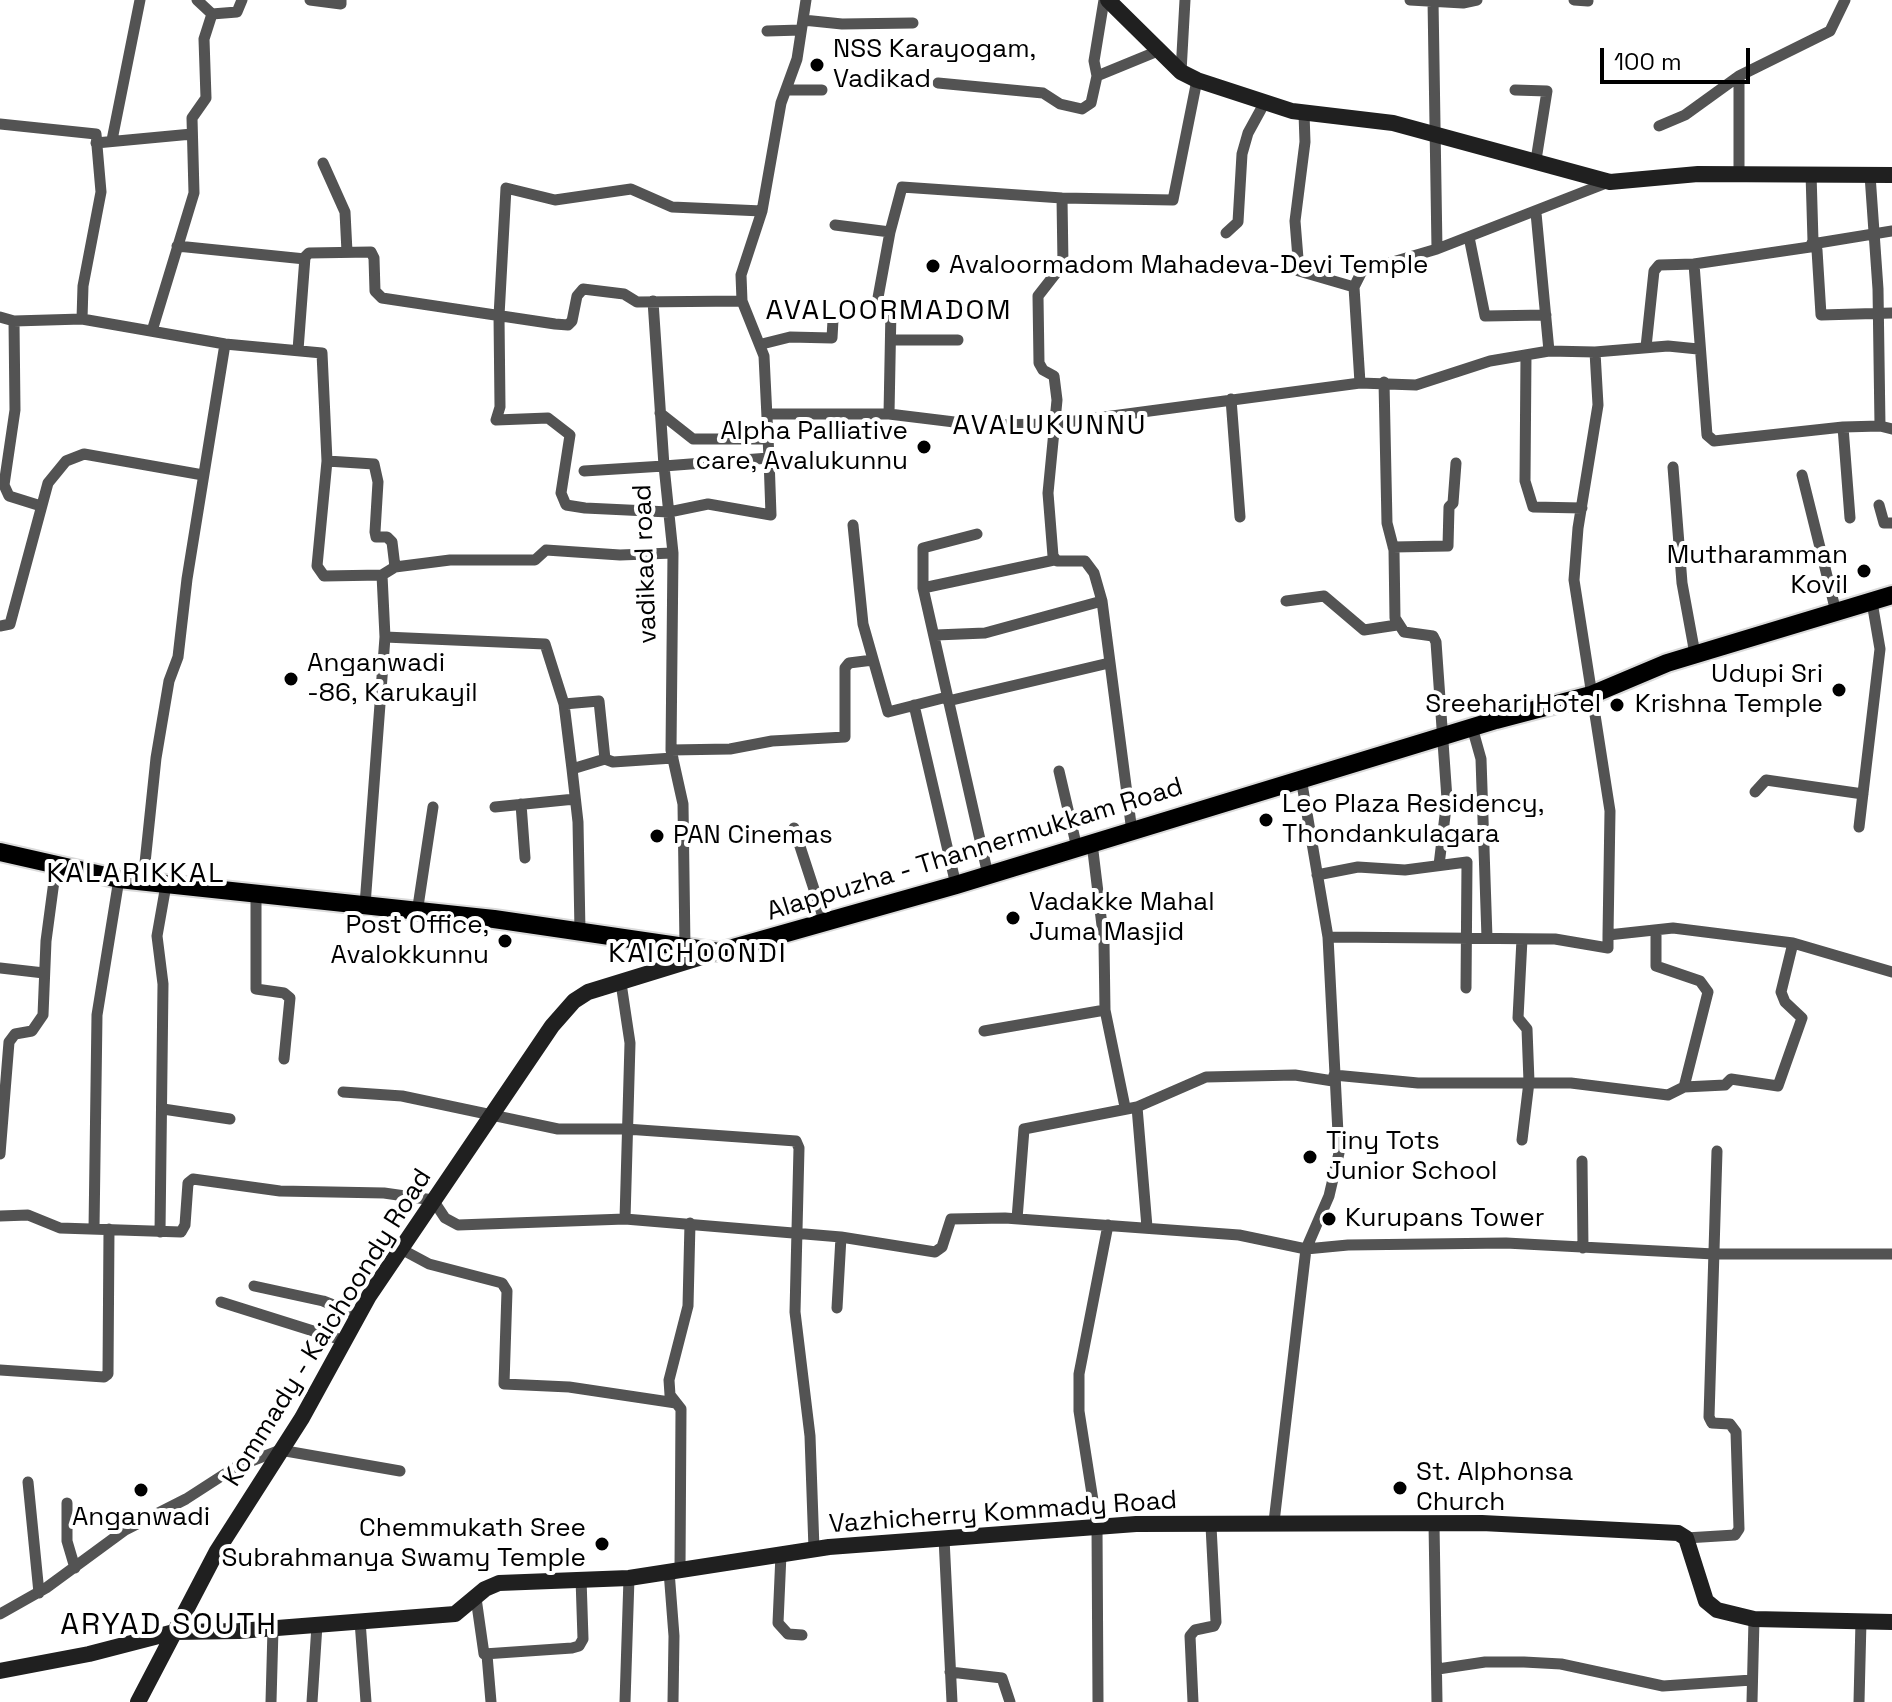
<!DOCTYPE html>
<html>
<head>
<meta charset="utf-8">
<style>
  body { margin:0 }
  #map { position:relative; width:1892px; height:1702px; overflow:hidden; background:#fff; font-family:"Space Grotesk",sans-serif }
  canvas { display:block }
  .scale { position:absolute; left:1600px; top:48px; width:150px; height:36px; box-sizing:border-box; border:4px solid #000; border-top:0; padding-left:10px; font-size:24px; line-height:28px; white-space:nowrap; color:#000; -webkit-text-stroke:6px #fff; paint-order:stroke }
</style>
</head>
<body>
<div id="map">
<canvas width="1892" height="1702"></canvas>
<div class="scale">100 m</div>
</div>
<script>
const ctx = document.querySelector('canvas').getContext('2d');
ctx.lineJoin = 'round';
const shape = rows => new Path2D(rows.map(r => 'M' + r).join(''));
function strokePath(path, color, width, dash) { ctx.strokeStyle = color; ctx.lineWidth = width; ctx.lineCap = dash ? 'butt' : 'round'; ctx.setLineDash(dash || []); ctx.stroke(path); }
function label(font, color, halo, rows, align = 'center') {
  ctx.font = font + ' "Space Grotesk",sans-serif'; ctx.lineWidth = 8; ctx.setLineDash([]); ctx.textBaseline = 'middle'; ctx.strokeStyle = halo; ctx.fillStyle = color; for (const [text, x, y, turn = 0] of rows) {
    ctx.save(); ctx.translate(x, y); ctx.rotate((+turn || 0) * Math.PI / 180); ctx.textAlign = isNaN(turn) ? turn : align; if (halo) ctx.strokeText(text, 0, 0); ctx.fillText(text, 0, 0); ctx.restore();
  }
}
const street = shape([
  [310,0,341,4,341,0],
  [1410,0,1463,3,1477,0],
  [1433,0,1437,249],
  [1574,0,1588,1],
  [212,14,237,12,242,0],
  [803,20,842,24,913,23],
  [767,31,801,30],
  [1181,72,1185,0],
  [1097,76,1158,51],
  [938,83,1043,93,1060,104,1082,109,1091,103,1097,76,1094,61,1104,0],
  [786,90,822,90],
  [1515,90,1547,91,1536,160],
  [1304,113,1305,142,1295,221,1299,271,1354,287],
  [0,124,96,134,101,192,83,286,82,319],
  [1659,126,1685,115,1739,76,1830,31,1845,0],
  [112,140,140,0],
  [96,143,192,134],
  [323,163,345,212,347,252],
  [1739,173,1739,76],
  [1811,173,1813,241,1810,247,1694,264,1707,435,1714,441,1843,427,1880,426,1892,429],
  [1870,175,1878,289,1880,426],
  [1062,198,1063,264,1038,296,1039,363,1043,370,1054,376,1057,400,1048,493,1053,556,1057,561,1085,561,1094,573,1102,601,1132,832],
  [762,211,672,207,631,189,555,200,506,188,499,316,500,407,496,420,548,418,570,435,561,493,566,505,585,508,669,512,708,504,771,515,769,458],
  [1536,213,1549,351],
  [835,225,890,232,877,303,879,307,891,309,889,414],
  [1892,231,1812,244,1817,250,1821,315,1892,313],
  [890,232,902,187,1062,198,1173,200,1197,80],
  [1226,233,1238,222,1242,154,1248,133,1265,102],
  [1469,237,1485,316,1546,315],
  [177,246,305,259],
  [0,317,14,321,82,319,225,344,322,353,327,461,317,566,324,576,382,575],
  [14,321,15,410,4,485,9,496,41,506],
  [152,331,194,193,192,118,206,98,204,39,212,14,197,0],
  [893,340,958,340],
  [762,344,790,337,832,338,833,320],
  [1646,347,1654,271,1659,265,1694,264],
  [298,350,305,257,309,253,371,252,374,258,375,291,382,298,555,324,568,325,572,321,577,296,583,289,624,294,637,302,742,301],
  [1595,352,1668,346,1698,349],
  [1526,355,1525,481,1533,507,1582,508],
  [1384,382,1387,523,1394,550,1395,618,1404,632,1433,636,1436,642,1447,799,1439,865],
  [1360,383,1354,287,1362,271,1437,249,1609,182],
  [1231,399,1240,517],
  [660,413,693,439,770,439],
  [769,414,889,414,979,425,1052,424,1360,383,1416,385,1490,361,1549,351,1595,352,1598,405,1578,528,1574,580,1610,811,1608,935],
  [1843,427,1850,518],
  [327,461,374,464,378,482,375,532,376,537,387,537,392,542,395,567],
  [1673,467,1682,583,1695,654],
  [584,471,664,466,653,301],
  [1802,475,1836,612],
  [1879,505,1884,523,1892,523],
  [853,525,863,624,888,712,947,697],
  [1393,547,1448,546,1449,507,1453,503,1456,463],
  [923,588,923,548,977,534],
  [1286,601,1324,596,1364,630,1397,625],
  [0,626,10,624,48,483,66,461,84,454,203,475],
  [936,635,985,633,1102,601],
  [385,637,545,644,564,704,572,769,578,822,580,932],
  [948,701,1109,663],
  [564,704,599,701,605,759,613,762,673,758],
  [914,705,956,885],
  [1472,727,1481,759,1487,938],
  [671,750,730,749,772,741,845,737,845,668,849,663,873,660],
  [572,769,605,759],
  [1059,771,1077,848],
  [1755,792,1766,780,1863,794],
  [521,804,525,858],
  [495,807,575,799],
  [1859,827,1880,649,1872,602],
  [794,828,825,923],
  [1092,843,1104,942,1105,1010,1125,1107],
  [988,875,923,588,1054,560],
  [1317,875,1358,867,1405,870,1467,862,1466,988],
  [143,882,156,758,169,681,178,657,187,579,225,344],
  [256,894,256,989,284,993,290,998,284,1059],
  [365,905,385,637,382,575,395,567,450,560,535,560,546,550,620,555,673,553],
  [417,913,433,807],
  [1656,930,1656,966,1700,981,1708,992,1684,1087],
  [1328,937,1555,939,1608,948,1608,935,1673,928,1793,943,1892,972],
  [685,947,683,804,671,750,673,553,664,466,769,458,764,356,742,301,741,275,762,211,781,103,797,59,806,0],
  [0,968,44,973],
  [621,983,630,1043,625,1219],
  [984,1031,1105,1010],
  [1334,1075,1418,1083,1571,1083,1668,1095,1684,1087,1725,1085,1731,1079,1778,1086,1802,1018,1785,1002,1781,992,1793,943],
  [343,1092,402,1096,558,1129,626,1129,796,1141,799,1148,795,1312,810,1436,814,1549],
  [1137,1107,1206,1077,1295,1075,1333,1081],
  [163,1109,230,1119],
  [1522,1140,1529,1082,1527,1029,1518,1018,1522,939],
  [0,1154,9,1042,15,1034,32,1031,43,1015,46,941,56,866],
  [1582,1161,1583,1248],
  [0,1216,28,1215,60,1228,181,1232,185,1225,188,1183,193,1179,280,1191,384,1193,433,1200,445,1218,458,1225,625,1219,841,1237,935,1252,942,1247,951,1219,1005,1218,1239,1235,1306,1249,1348,1245,1506,1243,1714,1254,1892,1254],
  [1017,1219,1024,1129,1137,1107,1147,1227],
  [94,1229,97,1015,119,879],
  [160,1232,163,984,157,936,166,885],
  [401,1249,429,1264,502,1283,507,1291,504,1384,569,1387,676,1403],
  [254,1286,323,1301,359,1315],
  [221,1302,345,1341],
  [837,1308,841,1237],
  [0,1370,104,1377,108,1374,109,1229],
  [28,1482,39,1593],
  [67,1503,67,1541,75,1568],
  [1274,1522,1306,1249,1329,1196,1339,1153,1328,937,1301,778],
  [1434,1524,1437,1702],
  [944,1538,952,1702],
  [1686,1538,1735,1535,1739,1529,1736,1432,1730,1424,1712,1423,1709,1417,1717,1151],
  [781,1554,778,1623,788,1634,802,1635],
  [680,1569,681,1409,670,1395,669,1380,688,1306,690,1223],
  [669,1571,674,1636,673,1702],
  [476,1598,484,1654,572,1648,579,1646,583,1639,581,1578],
  [0,1614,46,1588,125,1530,186,1499,234,1468,280,1450,400,1471],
  [360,1621,366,1702],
  [487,1655,491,1702],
  [1438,1669,1485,1662,1524,1662,1561,1664,1663,1686,1752,1680],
  [950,1672,1002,1678,1010,1702],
  [271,1702,273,1629],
  [312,1702,317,1625],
  [625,1702,629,1578],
  [1098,1702,1097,1526,1079,1411,1079,1374,1108,1225],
  [1193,1702,1190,1636,1195,1630,1214,1626,1216,1622,1211,1526],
  [1752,1702,1754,1619],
  [1859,1702,1861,1621]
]);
const secondary = shape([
  [1108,0,1181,72,1197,80,1292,111,1393,123,1610,182,1698,174,1892,175],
  [0,1671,89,1654,174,1632,239,1631,455,1614,485,1589,499,1583,629,1578,829,1547,1136,1524,1482,1523,1678,1533,1686,1538,1706,1601,1717,1610,1754,1619,1892,1622],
  [138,1702,217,1551,302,1418,369,1296,552,1026,574,1001,588,992,718,952]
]);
const primary = shape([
  [0,852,119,879,494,919,719,952,956,885,1496,720,1591,695,1667,663,1892,595]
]);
const markers = [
  [817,65,8,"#000"],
  [933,266,8,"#000"],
  [924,447,8,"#000"],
  [1864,571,8,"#000"],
  [291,679,8,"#000"],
  [1839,690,8,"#000"],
  [1617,705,8,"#000"],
  [1266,820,8,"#000"],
  [657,836,8,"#000"],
  [1013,918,8,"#000"],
  [505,941,8,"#000"],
  [1310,1157,8,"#000"],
  [1329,1219,8,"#000"],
  [1400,1488,8,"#000"],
  [141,1490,8,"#000"],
  [602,1544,8,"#000"]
];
const poiNames = [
  ["NSS Karayogam,",833,50],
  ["Vadikad",833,80],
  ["Avaloormadom Mahadeva-Devi Temple",949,266],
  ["Alpha Palliative",908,432,"right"],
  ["care, Avalukunnu",908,462,"right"],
  ["Mutharamman",1848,556,"right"],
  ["Kovil",1848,586,"right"],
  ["Anganwadi",307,664],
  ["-86, Karukayil",307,694],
  ["Udupi Sri",1823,675,"right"],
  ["Krishna Temple",1823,705,"right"],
  ["Sreehari Hotel",1601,705,"right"],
  ["Leo Plaza Residency,",1282,805],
  ["Thondankulagara",1282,835],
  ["PAN Cinemas",673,836],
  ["Vadakke Mahal",1029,903],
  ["Juma Masjid",1029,933],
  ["Post Office,",489,926,"right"],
  ["Avalokkunnu",489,956,"right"],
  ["Tiny Tots",1326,1142],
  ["Junior School",1326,1172],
  ["Kurupans Tower",1345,1219],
  ["St. Alphonsa",1416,1473],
  ["Church",1416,1503],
  ["Anganwadi",141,1518,"center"],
  ["Chemmukath Sree",586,1529,"right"],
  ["Subrahmanya Swamy Temple",586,1559,"right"]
];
const streetNames = [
  ["vadikad road",646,564,-92],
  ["Alappuzha - Thannermukkam Road",975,850,-17],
  ["Kommady - Kaichoondy Road",328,1328,-58],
  ["Vazhicherry Kommady Road",1003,1513,-4]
];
const neighbourhoodNames = [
  ["AVALOORMADOM",889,311],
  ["AVALUKUNNU",1050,426],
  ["KALARIKKAL",136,874],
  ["KAICHOONDI",698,954]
];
const quarterNames = [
  ["ARYAD SOUTH",169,1626]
];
strokePath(primary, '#dbdbdb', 22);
strokePath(street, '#535353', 11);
strokePath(secondary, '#202020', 16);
strokePath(primary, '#000', 18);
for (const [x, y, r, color] of markers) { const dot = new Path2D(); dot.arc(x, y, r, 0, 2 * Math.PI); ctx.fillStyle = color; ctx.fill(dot); strokePath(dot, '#fff', 3); }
label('26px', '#000', '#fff', poiNames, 'left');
label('26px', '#000', '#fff', streetNames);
ctx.letterSpacing = '2px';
label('28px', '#000', '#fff', neighbourhoodNames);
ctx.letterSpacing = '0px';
ctx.letterSpacing = '2px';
label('30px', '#000', '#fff', quarterNames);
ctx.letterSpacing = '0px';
</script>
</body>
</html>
